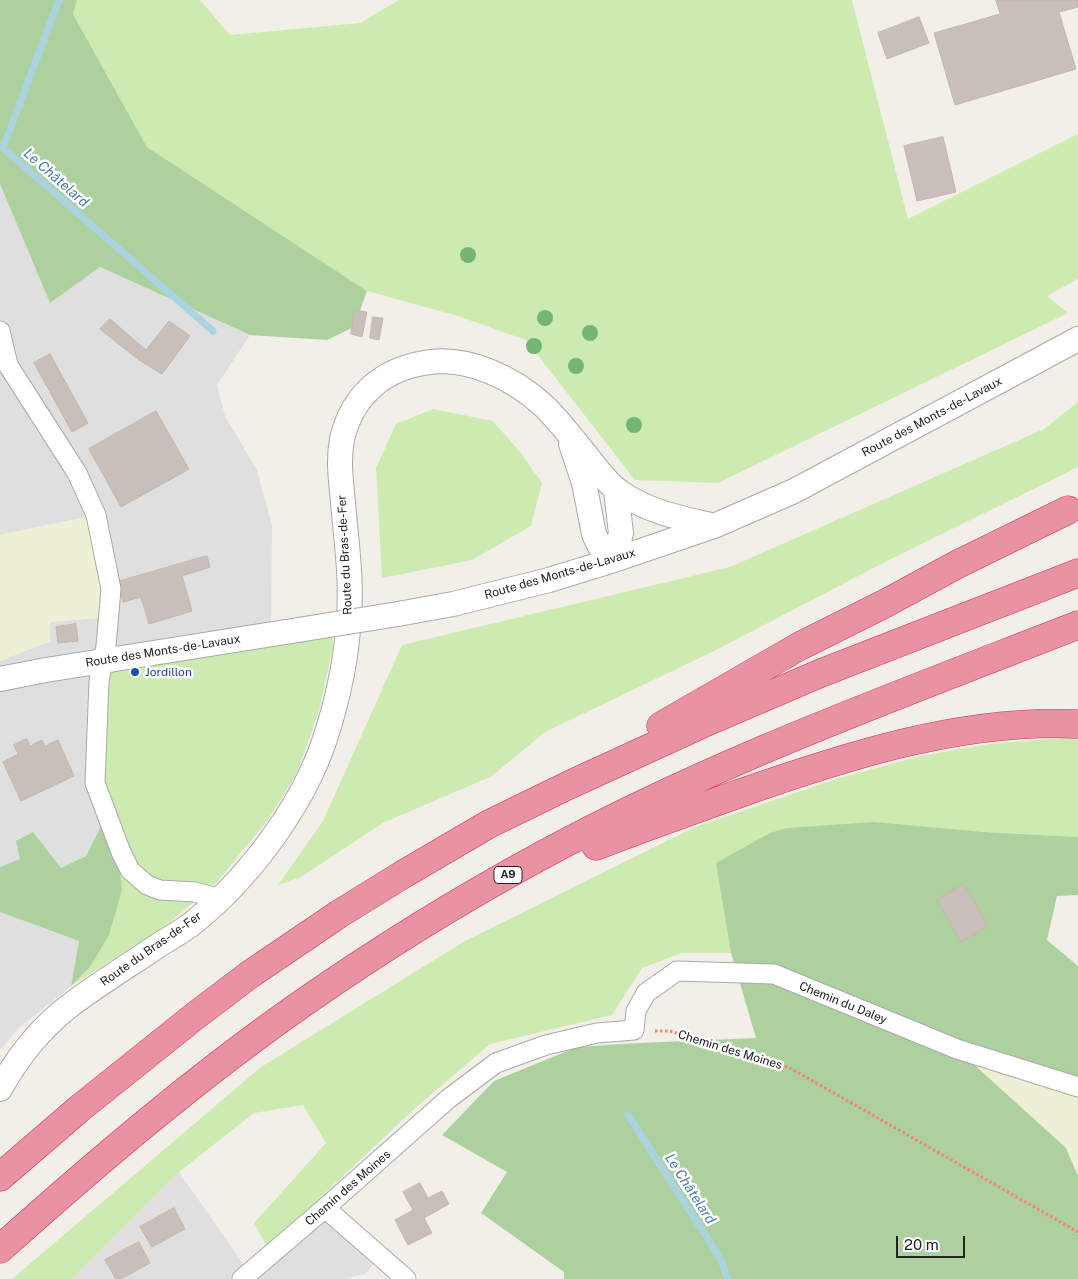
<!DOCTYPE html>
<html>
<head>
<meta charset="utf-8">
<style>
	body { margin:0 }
	#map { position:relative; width:1078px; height:1279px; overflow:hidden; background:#f2efe9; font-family:"Public Sans",sans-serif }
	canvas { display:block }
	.scale { position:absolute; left:896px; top:1236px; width:69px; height:22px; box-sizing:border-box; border:2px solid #222; border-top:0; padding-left:6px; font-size:15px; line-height:18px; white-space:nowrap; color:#222; -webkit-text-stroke:4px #fff; paint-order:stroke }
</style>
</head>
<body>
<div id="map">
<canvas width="1078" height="1279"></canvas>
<div class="scale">20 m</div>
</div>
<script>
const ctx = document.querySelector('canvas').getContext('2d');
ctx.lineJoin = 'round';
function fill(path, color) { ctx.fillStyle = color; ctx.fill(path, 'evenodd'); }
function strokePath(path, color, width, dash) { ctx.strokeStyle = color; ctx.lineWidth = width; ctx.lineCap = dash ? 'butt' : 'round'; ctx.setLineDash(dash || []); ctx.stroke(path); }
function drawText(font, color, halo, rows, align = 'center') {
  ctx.font = font + ' "Public Sans",sans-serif'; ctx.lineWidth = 5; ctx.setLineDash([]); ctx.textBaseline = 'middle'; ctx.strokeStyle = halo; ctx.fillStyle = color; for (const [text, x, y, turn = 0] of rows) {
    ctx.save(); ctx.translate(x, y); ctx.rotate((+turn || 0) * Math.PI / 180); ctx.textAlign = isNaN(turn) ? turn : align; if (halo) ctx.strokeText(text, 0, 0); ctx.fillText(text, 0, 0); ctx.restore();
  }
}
fill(new Path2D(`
	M0,184L50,303L100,267L250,335L217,385L225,416L257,470L272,526L271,635L107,814L86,856L61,868L20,859L0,867V661L50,641V622L108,617L96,515L0,535Z
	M0,912L79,941L71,986L18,1029L0,1050Z
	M179,1172L244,1265L311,1206L373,1265L365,1274L344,1279H72Z`), '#e0dfdf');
fill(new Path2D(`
	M96,515L108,617L50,622V641L0,661V535Z
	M957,1049L1078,1087V1176L1066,1148Z`), '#eef0d5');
fill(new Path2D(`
	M77,0H200L230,35L360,23L399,0H852L908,219L1078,134V279L1047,296L1068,313L718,483L635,480L526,340L458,316L367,291L147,147L73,14Z
	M1078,402V467L887,561L714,651L545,732L492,776L383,823L301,877L278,885L323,821L402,645L730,567L1044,429Z
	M433,409L493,421L521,453L542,483L531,526L472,560L382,578L376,468L396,424Z
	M332,625L333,647L319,711L296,775L268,820L216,883L168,924L71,986L90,967L122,890L95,783L102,661Z
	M1073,737L1078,738V837L951,830L802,827L787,828L717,863L731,953H682L642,968L612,1015L490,1044L412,1111L311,1206L266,1245L254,1223L326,1143L303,1105L254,1113L179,1172L72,1279H12L261,1067L465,941L695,827L836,779L920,756L989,744Z`), '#cdebb0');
fill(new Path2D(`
	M0,0H77L73,14L147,147L367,291L354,327L327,340L250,335L100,267L50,303L0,184Z
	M107,814L118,857L122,890L109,935L90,967L71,986L79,941L0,912V867L20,859L16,841L33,832L61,868L86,856Z
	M874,822L984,832L1078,837V895L1057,896L1047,940L1078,966V1087L958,1050L1066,1148L1078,1176V1279H564V1272L481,1213L507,1172L442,1135L494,1081L577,1047L639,1043L756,1038L731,953L716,863L770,833L787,828Z`), '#add19e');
strokePath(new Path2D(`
	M59,0L3,148L213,331
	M628,1115L720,1258L728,1279`), '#aad3df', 7);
const building = new Path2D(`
	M996,0H1078V7L1059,12L1076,69L955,105L934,33L1000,14Z
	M919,17L929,43L887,59L878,33Z
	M943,137L956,192L917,201L904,146Z
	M355,310L367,312L362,337L351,334Z
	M373,317L383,318L379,340L370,338Z
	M110,319L146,350L169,321L190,336L162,374L139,360L100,329Z
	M50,354L88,423L72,432L34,363Z
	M156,411L189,469L121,507L89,449Z
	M207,556L210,567L182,576L192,611L149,624L141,597L123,602L117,582Z
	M76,624L78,641L58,643L56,627Z
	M27,739L30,746L42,740L45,746L58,740L74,776L21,801L3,762L18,754L14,745Z
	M964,884L988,926L961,942L937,900Z
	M420,1183L428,1198L442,1191L449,1204L424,1218L432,1233L408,1245L395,1220L413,1210L403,1192Z
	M174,1208L185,1229L152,1247L140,1227Z
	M139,1242L150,1263L121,1279H116L105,1260Z`);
fill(building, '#c7bfb8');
strokePath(building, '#c4b6ab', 1);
const minor = new Path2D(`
	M0,331L8,365L77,473L96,515L111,589L106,646L99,681L95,783L121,852L130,870L147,885L160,890L195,892L220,899
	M325,1208L406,1279
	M242,1279L325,1208L448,1099L496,1063L546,1045L597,1033L634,1030L636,1011L646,993L677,971L774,974L957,1049L1078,1087`);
const tertiary = new Path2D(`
	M571,444L584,483L594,534L599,545L614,560
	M614,560L621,533L616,491
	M398,614L453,604L549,580L614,560L714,526L794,491L1078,339
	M0,679L46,670L298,630
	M0,1089C17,1058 40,1029 68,1007C98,984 131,964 162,943C171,938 180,932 189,926C246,882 302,808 325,739C338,699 347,658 349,616C352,578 346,540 343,502C341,482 338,460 342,439C352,397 381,370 424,363C467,355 514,378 545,407C560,422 573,439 586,455C595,466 608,485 620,492C648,512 681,518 714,526`);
const motorway = new Path2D(`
	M661,726L800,646L884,604L958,564L1068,510
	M596,846C642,828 688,812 735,795C843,757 962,718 1078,724
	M0,1177L80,1108L195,1016L249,975L339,914L402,875L489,824L569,785L702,724L821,673L1078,573
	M0,1249C96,1163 197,1077 303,1003C379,950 458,901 539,857C711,763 896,696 1078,625`);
strokePath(minor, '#a9a9a9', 21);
strokePath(tertiary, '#a9a9a9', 26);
strokePath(motorway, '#dc2a67', 29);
strokePath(new Path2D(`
	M655,1031H670L790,1068L1078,1232`), '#fa8072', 3, [2.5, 2.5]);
strokePath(minor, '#fff', 19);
strokePath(tertiary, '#fff', 24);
strokePath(motorway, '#e892a2', 28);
const tertiaryBridge = new Path2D(`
	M298,630L398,614`);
strokePath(tertiaryBridge, '#a9a9a9', 26, []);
strokePath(tertiaryBridge, '#fff', 24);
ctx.fillStyle = '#74b475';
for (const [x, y] of [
	[468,255],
	[545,318],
	[590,333],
	[534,346],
	[576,366],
	[634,425]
]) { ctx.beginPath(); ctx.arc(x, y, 8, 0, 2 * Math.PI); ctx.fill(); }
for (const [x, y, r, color] of [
	[135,672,5,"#1a4fb4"]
]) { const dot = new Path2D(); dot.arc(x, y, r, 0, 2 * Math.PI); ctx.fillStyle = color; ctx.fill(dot); strokePath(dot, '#fff', 2); }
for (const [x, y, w] of [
	[508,875,28]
]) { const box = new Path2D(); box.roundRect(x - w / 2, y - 8.5, w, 17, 4); ctx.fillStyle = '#fff'; ctx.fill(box); strokePath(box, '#222', 1); }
drawText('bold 11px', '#222', null, [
	["A9",508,875]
]);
drawText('12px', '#222', '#fff', [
	["Route des Monts-de-Lavaux",932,417,-28],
	["Route du Bras-de-Fer",345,555,-93],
	["Route des Monts-de-Lavaux",560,574,-16],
	["Route des Monts-de-Lavaux",163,651,-9],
	["Route du Bras-de-Fer",151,949,-35],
	["Chemin du Daley",843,1003,22],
	["Chemin des Moines",730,1050,17],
	["Chemin des Moines",348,1188,-41]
]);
drawText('12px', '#164399', '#fff', [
	["Jordillon",145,672]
], 'left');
drawText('italic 14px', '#4a7aab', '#fff', [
	["Le Châtelard",56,178,41],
	["Le Châtelard",690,1189,57]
]);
</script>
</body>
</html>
